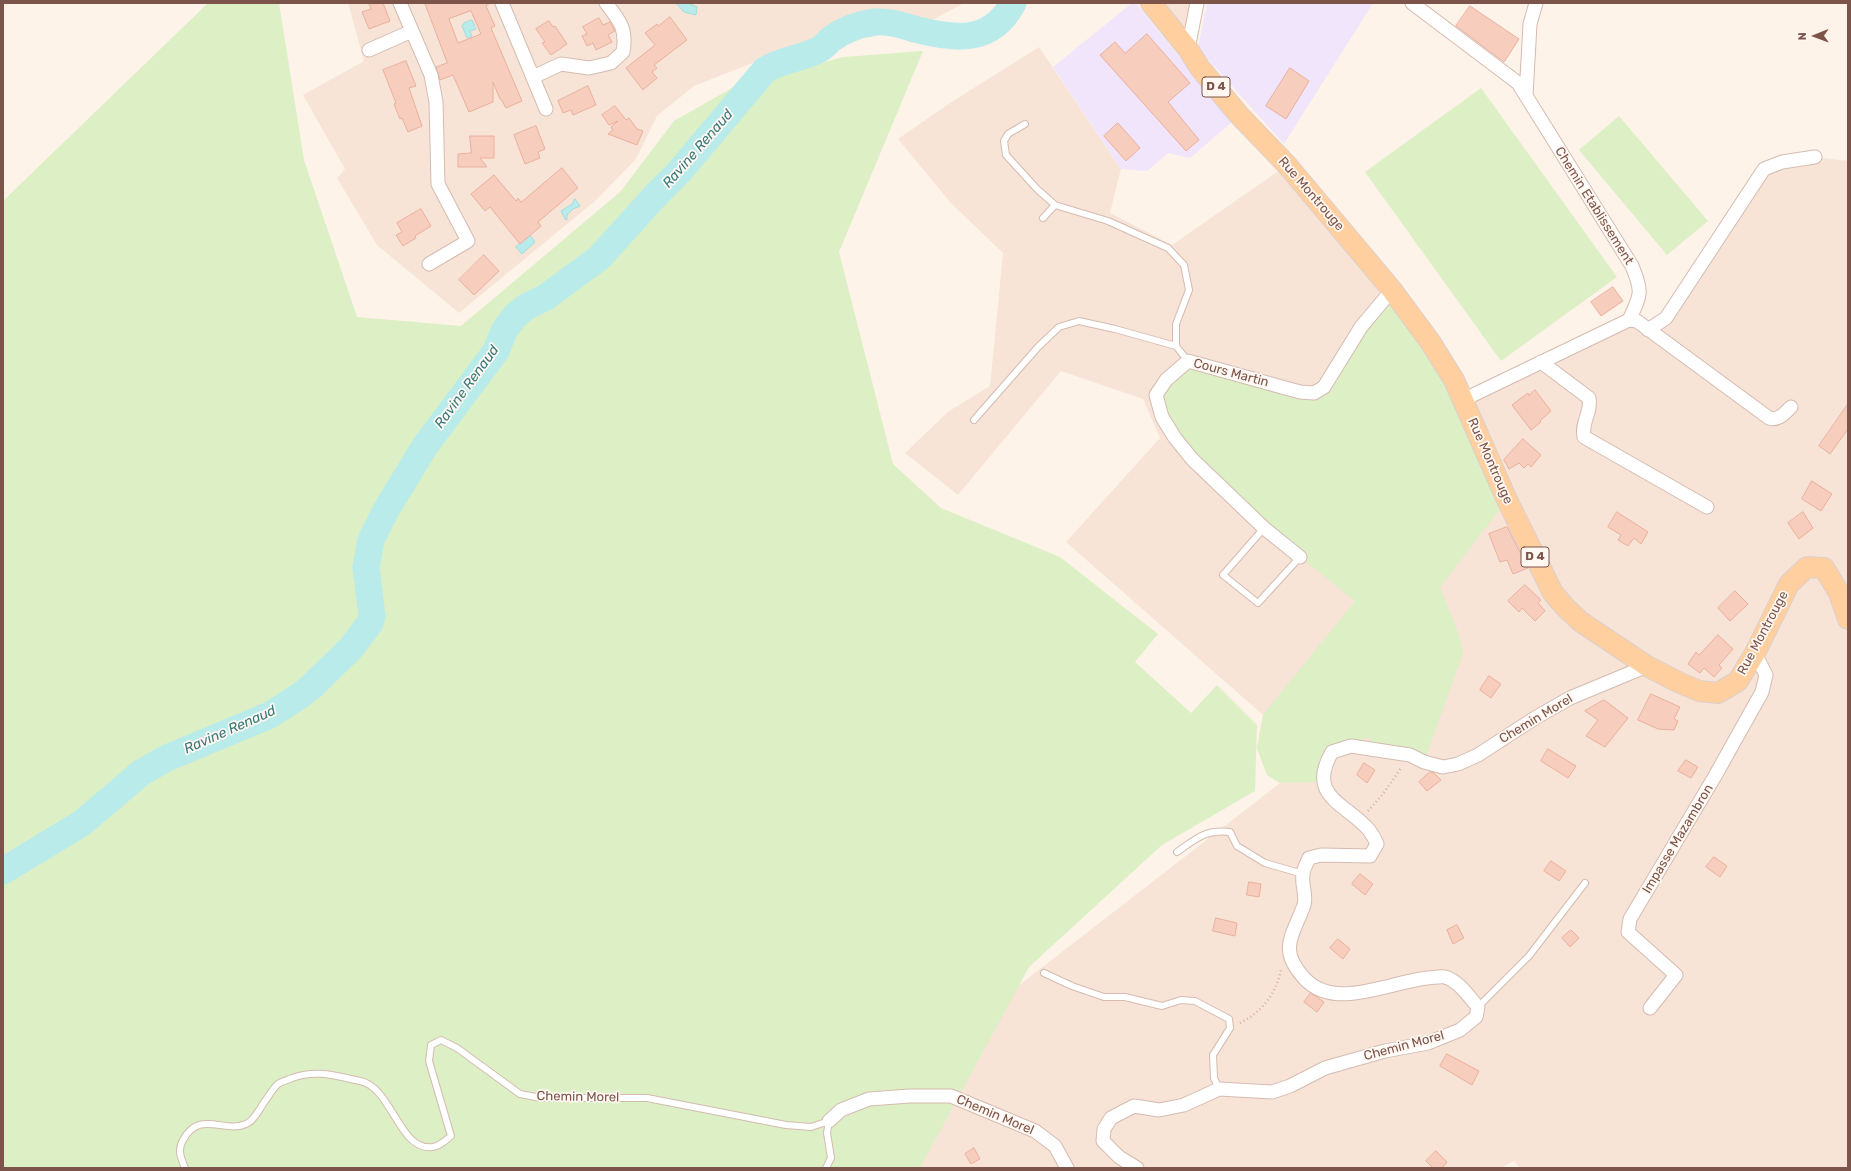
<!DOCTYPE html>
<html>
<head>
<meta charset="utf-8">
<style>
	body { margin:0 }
	#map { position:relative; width:1851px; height:1171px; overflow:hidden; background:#fef3e9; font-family:Rubik,sans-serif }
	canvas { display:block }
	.frame { position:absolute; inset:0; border:4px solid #7d5449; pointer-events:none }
	.north { position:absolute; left:1795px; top:16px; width:40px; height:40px; -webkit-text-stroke:3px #fff8f2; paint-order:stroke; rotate:269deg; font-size:11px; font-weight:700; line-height:16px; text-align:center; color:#7d5449 }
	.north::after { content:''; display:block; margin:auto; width:14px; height:18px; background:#7d5449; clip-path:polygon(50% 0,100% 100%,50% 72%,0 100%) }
</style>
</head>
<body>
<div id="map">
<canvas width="1851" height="1171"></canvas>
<div class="frame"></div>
<div class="north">N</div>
</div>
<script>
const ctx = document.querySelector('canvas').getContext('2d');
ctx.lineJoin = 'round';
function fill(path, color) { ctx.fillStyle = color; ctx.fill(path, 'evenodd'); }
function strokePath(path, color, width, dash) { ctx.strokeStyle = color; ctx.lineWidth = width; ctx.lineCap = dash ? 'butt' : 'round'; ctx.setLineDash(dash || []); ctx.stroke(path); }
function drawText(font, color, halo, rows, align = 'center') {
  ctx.font = font + ' Rubik,sans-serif'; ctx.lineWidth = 3.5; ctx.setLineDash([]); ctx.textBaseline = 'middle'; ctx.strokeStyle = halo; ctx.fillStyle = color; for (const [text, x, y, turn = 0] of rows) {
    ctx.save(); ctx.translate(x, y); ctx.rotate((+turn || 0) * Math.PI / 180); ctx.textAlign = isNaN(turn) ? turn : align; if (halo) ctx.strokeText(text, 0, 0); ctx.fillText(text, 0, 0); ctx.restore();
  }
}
fill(new Path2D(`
	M348,3H964L927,23L884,27L783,51L694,86L657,116L636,159L595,201L459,313L377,245L337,178L345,169L303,95L364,61Z
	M1162,3H1195L1188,38Z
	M1039,47L1121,169L1110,213L1172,245L1287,165L1464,404L1629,320L1648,330L1666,318L1764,169L1815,157L1848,161V1168H1520L1514,1161L1501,1168H914L960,1031L1280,783L1267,775L1257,748L1263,715L1066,542L1160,438L1143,399L1061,371L958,495L905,453L949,411L990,386L1003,253L950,202L898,139L947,105Z`), '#f7e4d7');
fill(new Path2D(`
	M1132,3H1136L1232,122L1190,158L1168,153L1147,171L1121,169L1053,67Z
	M1207,3H1373L1284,144L1198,48Z`), '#f0e5fb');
fill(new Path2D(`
	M208,3H279L304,160L357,317L461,326L620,192L674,121L739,84L844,57L923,51L839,252L893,464L941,508L1060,557L1158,634L1135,662L1191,713L1217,685L1257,725L1255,791L1162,845L1029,967L920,1168H3V201Z
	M1481,88L1617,277L1501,361L1365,172Z
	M1619,116L1708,221L1667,255L1579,150Z
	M1392,290L1431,343L1507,500L1440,587L1459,635L1463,653L1424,762L1376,749L1368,737L1351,746L1332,752L1324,782L1280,783L1267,775L1257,748L1263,715L1355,601L1264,528L1192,459L1156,395L1188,361L1314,393Z`), '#dcefc5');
const water = new Path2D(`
	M679,3H688L697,7L696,15L684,12L677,4Z
	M472,20L476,29L470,31L472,36L467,38L462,26L464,23Z
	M575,199L580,206L573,209L567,215V220L565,219L561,211L572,204Z
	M530,235L535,242L522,254L516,247Z`);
fill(water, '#baebeb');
strokePath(water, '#a0ddde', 1);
strokePath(new Path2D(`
	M3,871L82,823L142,772L167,758L270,715L301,695L311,687L351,648L370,623L372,616L366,567L371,540L386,510L425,446L496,351L504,331L515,316L526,307L546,297L599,258L656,195L679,172L765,70C781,60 799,59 816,51C822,49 826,44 830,40C843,30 860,24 876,22C889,21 902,25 914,29C953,39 991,45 1013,3`), '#baebeb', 27);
const building = new Path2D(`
	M369,3H383L390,21L369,29L362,12L371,9Z
	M425,3H490L486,6L495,26L491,28L522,101L506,108L501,99H500L493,82V102L469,112L453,75L440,80L436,67L447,63ZM471,11L481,34L458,43L449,19Z
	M1470,6L1519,39L1504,62L1456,26Z
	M670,17L687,40L654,65L657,68L652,72L657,78L643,90L626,68L655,45L645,33L657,24L658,26Z
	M599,18L603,25L610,22L615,31L608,35L612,42L596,50L593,43L587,46L582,36L587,34L583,27Z
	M549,21L553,27L555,26L567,44L551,55L542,43L545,42L536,29Z
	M1147,34L1190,83L1168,102L1199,140L1186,151L1100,55L1115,42L1125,53Z
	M406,61L416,86L409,88L422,126L408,132L402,118L400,119L394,104L396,103L383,70Z
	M1290,68L1309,81L1286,119L1266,106Z
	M588,86L596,105L573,115L571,110L563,113L558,101Z
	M615,106L626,120L629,118L637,129L643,131L637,145L608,134L613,130L611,127L618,121L609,125L602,115Z
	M1118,123L1140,148L1126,161L1104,136Z
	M536,126L545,149L538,152L540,158L525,164L514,135Z
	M470,136H494V158H480L487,167H458V154L471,153Z
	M562,168L578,188L538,222L541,226L520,244L490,207L485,211L471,194L494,175L516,201L518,198L521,202Z
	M421,209L431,226L415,236L416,238L403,246L396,235L402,232L397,223Z
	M484,255L499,271L474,295L459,280Z
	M1613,287L1623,301L1601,316L1591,302Z
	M1535,390L1551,411L1540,421L1541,422L1531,430L1512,405L1528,393L1529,395Z
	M1848,404V429L1830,454L1819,446Z
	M1523,439L1541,455L1531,467L1528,464L1524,468L1519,463L1509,469L1504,460Z
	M1812,481L1832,494L1821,511L1802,499Z
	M1617,512L1648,532L1641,544L1634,538L1628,546L1618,540L1621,535L1608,527Z
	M1803,512L1813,528L1799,539L1788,523Z
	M1507,527L1528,568L1513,574L1507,560L1500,562L1489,534Z
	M1525,585L1541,600L1538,603L1545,611L1535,621L1522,608L1519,612L1508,601Z
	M1735,591L1748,604L1730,621L1718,608Z
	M1718,635L1733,649L1719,665L1722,668L1714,677L1704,668L1700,673L1688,664L1696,652L1699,655Z
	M1489,676L1501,684L1491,698L1480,690Z
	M1651,694L1680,707L1674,719L1678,721L1674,730L1658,729L1638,720Z
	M1604,700L1628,718L1605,747L1586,736L1598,720L1585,711Z
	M1548,749L1576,766L1568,778L1541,761Z
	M1686,760L1698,767L1691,778L1678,771Z
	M1364,763L1375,770L1367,783L1357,775Z
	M1430,772L1434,773L1441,780L1427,791L1419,782Z
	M1714,857L1727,866L1720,877L1706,867Z
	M1551,861L1566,871L1559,881L1544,871Z
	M1360,874L1373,884L1365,895L1352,884Z
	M1249,882L1261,884L1259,897L1247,895Z
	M1216,918L1237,923L1235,936L1213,931Z
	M1457,925L1464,938L1453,944L1447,930Z
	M1571,930L1579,938L1570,947L1562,938Z
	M1338,939L1350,949L1343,959L1330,948Z
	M1311,993L1324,1002L1317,1012L1304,1002Z
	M1447,1054L1479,1071L1472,1085L1440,1066Z
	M974,1148L980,1159L971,1164L965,1154Z
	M1436,1151L1447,1162L1442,1168H1433L1426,1161Z`);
fill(building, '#f7cdbe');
strokePath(building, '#ebb09c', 1);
const lane = new Path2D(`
	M1025,124L1008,134L1004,141L1006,155L1037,189L1055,205L1108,221L1168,248L1184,265L1189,290L1176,324V346
	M1043,218L1055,205
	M974,420L1038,347L1059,327L1079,321L1115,329L1176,346L1188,361
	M1264,528L1223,575L1258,603L1300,557
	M1177,852C1196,839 1205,829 1230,832L1237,846L1265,863L1303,874
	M1044,973L1072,986L1104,997H1125L1162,1006L1181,1000L1195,1001L1229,1019L1230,1028L1213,1055L1214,1078L1219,1089
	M1478,1007L1529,956L1585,883
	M185,1168C181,1158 177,1150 183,1140C200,1109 224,1134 246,1124C254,1121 260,1108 265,1101C269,1096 273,1088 278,1084C282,1081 288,1080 292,1078C316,1069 336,1076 360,1081C392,1087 399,1152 433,1147C440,1146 446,1140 451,1136L429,1061L431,1045L441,1040L457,1048L520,1094L541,1098H647L786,1125L811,1127L829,1121L827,1133L831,1158L826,1168`);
const street = new Path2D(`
	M400,3L431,75L436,102L438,184L468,241L429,264
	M502,3L546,109
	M1412,3L1518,83L1632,266C1643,292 1641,295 1629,320
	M1188,49L1197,3
	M369,50L412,31
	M533,77L561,64L589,68L611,63L623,52C627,29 620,21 606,3
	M1526,96L1530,24L1536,3
	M1648,330L1666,318L1764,169L1782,162L1815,157
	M1541,362L1589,398C1592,414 1581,420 1584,437L1707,507
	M1464,404L1471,396L1629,320L1637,321L1769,418C1778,421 1784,414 1791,407
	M1300,557L1264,528L1192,459L1175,438L1162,417L1156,395L1166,380L1188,361L1300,392L1314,393L1324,387L1361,327L1392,290
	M1650,1008L1676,975L1628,932L1630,919L1715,776L1762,692L1766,675L1755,653
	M829,1121L841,1110L869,1099L910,1096H951L1035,1131L1055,1146L1067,1168
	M1137,1168L1119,1157L1103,1141L1104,1129L1111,1118L1134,1106L1159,1110L1184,1105L1219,1089L1272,1092L1290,1086L1325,1068L1385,1051L1428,1043L1460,1030L1476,1017L1478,1007C1469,997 1459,981 1445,977C1440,976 1432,978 1427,978C1390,982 1335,1011 1305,979C1277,949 1293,936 1304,905C1307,895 1301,884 1303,875C1303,869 1307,863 1309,858L1321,855L1370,856L1377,844C1375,839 1372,834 1369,830C1346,803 1306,797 1332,752L1351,746L1410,755L1424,762L1443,767L1458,764L1478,755L1535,718L1570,698L1647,666`);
const primary = new Path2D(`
	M1151,3L1188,49L1200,68L1239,115L1287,165L1392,290L1431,343L1454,380L1507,500L1553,593L1565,607L1581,622L1647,666L1678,682L1699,691L1718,693L1738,681L1755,653L1789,584L1807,567L1824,568L1839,593L1848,619`);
strokePath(lane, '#d5bbb0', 8);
strokePath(street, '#d5bbb0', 15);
strokePath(primary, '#dbcfcc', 22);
strokePath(new Path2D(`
	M1368,811L1383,794L1401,768
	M1240,1023C1261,1013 1277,993 1281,969`), '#ddafa0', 2.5, [1, 3]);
strokePath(lane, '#fff', 6);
strokePath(street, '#fff', 13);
strokePath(primary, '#ffcfa0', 20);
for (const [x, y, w] of [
	[1216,87,28],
	[1535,557,28]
]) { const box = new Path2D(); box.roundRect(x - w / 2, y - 10, w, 20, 3); ctx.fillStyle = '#fff8f2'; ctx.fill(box); strokePath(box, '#7d5449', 1); }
drawText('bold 12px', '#7d5449', null, [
	["D 4",1216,87],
	["D 4",1535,557]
]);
drawText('13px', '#7d5449', '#fff8f2', [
	["Rue Montrouge",1311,194,49],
	["Chemin Etablissement",1594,206,58],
	["Cours Martin",1231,373,15],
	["Rue Montrouge",1490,461,66],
	["Rue Montrouge",1763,633,-62],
	["Chemin Morel",1536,719,-31],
	["Impasse Mazambron",1678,839,-59],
	["Chemin Morel",1404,1046,-15],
	["Chemin Morel",578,1097,1],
	["Chemin Morel",995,1115,23]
]);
drawText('italic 14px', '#38797b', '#fff8f2', [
	["Ravine Renaud",698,149,-49],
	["Ravine Renaud",467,387,-54],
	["Ravine Renaud",230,730,-24]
]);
</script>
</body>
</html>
